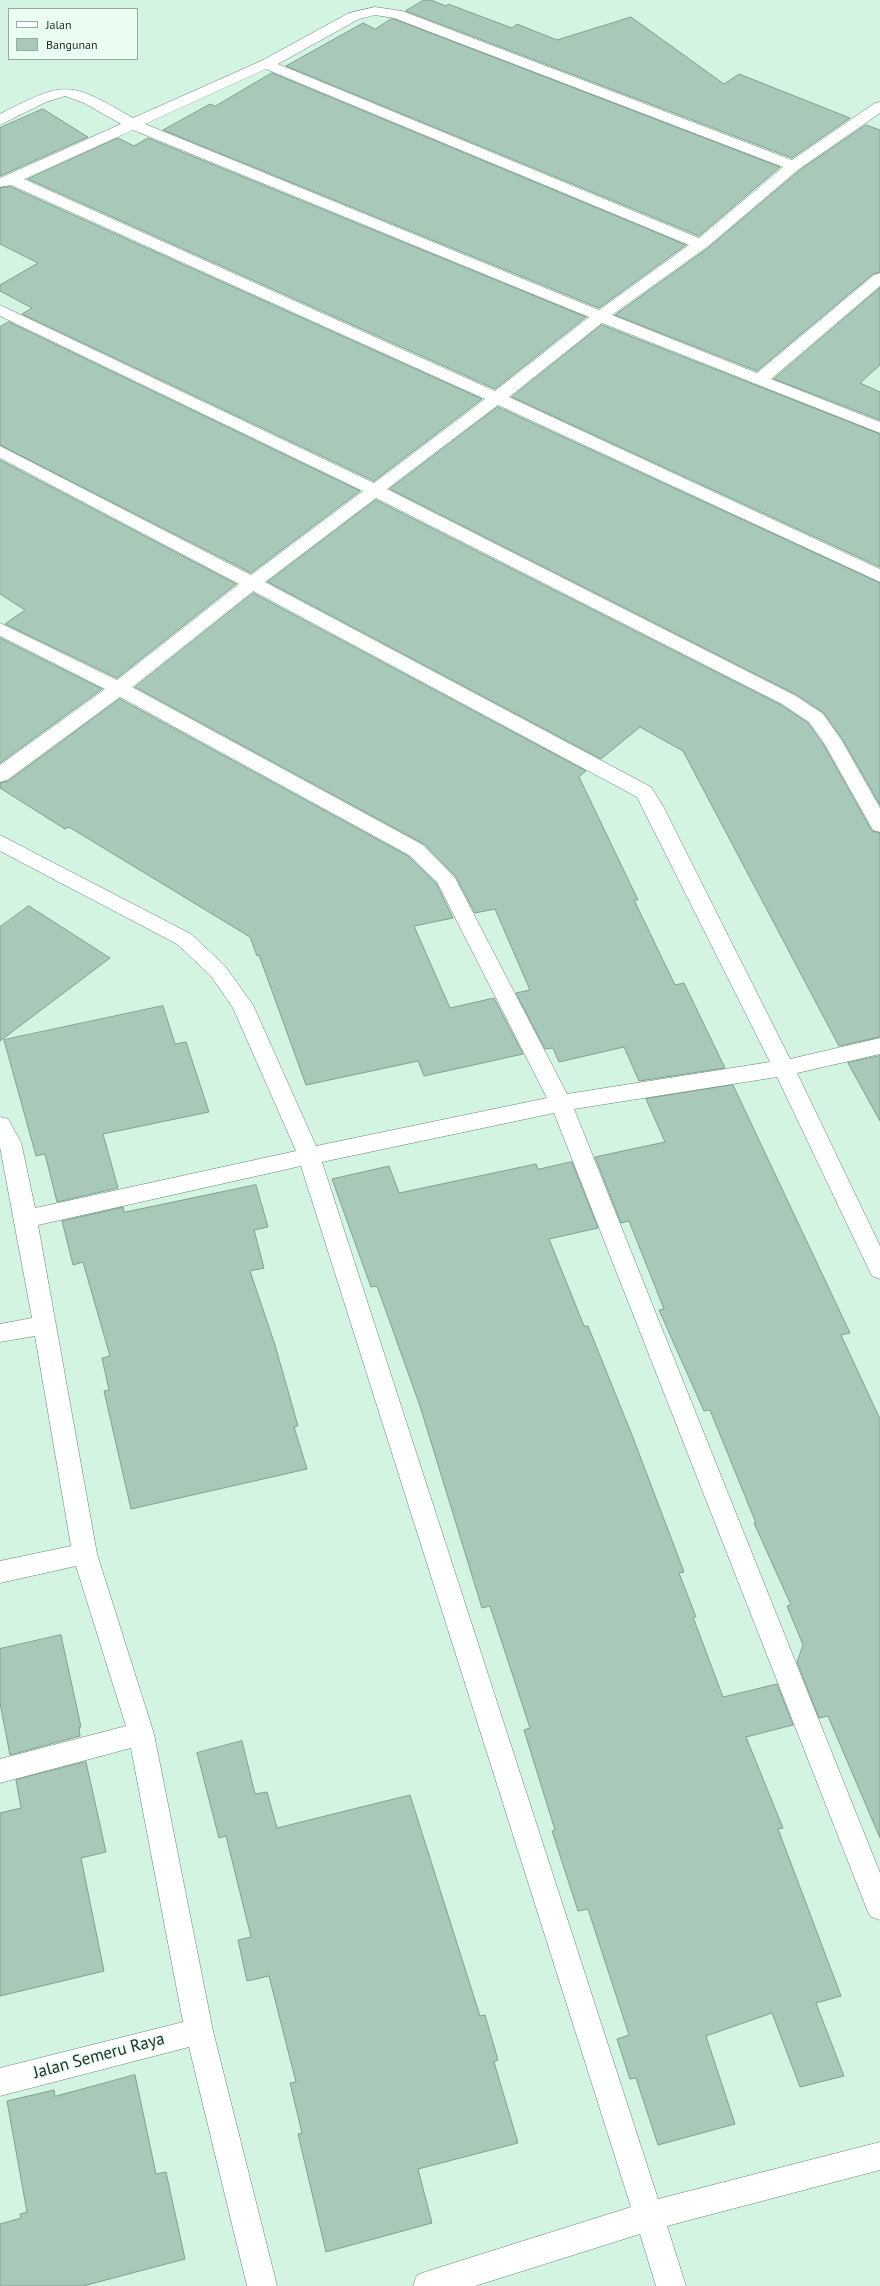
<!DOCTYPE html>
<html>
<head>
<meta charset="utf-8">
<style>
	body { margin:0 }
	#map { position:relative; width:880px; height:2286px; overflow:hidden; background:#d2f4e1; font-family:"PT Sans",sans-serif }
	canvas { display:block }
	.legend { position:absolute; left:8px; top:8px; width:130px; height:52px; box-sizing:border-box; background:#e9fdf2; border:1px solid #98a9a0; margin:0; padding:5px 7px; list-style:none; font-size:12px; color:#1f2c25 }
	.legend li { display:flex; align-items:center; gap:8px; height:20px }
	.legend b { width:20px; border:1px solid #98a9a0 }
</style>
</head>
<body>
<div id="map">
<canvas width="880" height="2286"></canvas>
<ul class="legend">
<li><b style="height:5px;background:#fff"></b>Jalan</li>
<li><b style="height:11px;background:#a8c9b7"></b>Bangunan</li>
</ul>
</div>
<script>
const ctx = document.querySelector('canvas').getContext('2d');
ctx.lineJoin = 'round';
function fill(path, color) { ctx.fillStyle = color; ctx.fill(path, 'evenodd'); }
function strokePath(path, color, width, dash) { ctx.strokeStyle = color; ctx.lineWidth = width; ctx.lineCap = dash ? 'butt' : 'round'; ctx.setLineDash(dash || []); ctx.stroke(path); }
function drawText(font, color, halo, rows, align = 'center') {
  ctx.font = font + ' "PT Sans",sans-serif'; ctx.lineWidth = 3.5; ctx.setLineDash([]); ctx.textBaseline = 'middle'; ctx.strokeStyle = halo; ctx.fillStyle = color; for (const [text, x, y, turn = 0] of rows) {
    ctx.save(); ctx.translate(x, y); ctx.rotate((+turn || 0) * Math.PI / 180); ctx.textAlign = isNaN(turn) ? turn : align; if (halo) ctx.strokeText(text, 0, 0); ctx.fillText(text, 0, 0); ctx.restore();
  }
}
const building = new Path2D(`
	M424,0H431L446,6L448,4L512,28L517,24L557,40L631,17L724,84L739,74L850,118L792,158L406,11Z
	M391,19H394L780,167L699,236L286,66L363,23L375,29Z
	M272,73L686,245L599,308L163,130L210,104L215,106Z
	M43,109L88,137L0,176V128Z
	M866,125L880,130V272L873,274L757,371L615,315L708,248L800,170Z
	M118,138L134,146L148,138L586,317L495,389L28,179Z
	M11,187L482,399L374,481L22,314L32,308L0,291V285L38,263L0,244V188Z
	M880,288V365L860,383L880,392V420L774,379Z
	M9,322L360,491L251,573L0,445V327Z
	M602,325L880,434V567L512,397Z
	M498,407L880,583V805L843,740L824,713L797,695L390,489Z
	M0,460L236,584L117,678L5,624L25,610L0,594Z
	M376,500L781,705L808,723L823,744L872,831L880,833V1037L839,1046L683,751L640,727L601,759L268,582Z
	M253,593L586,771L579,777L638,900H634L675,985L684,983L725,1068L639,1081L624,1047L559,1062L553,1048L545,1049L516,993L530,990L495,909L475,913L456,877L424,844L135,687Z
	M0,638L102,689L0,763Z
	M120,699L408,856L436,883L453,918L414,926L450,1008L494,998L523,1054L424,1076L418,1061L306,1085L259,955L257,956L250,937L69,827L65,829L0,788V783L8,781Z
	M29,906L110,958L0,1041V927Z
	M163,1006L175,1044L186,1042L209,1112L103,1134L118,1188L57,1202L45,1154L36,1156L4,1040Z
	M880,1056V1121L848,1063Z
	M733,1085L850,1333L841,1335L880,1419V1838L828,1716L819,1718L797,1662L803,1645L787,1606L791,1605L754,1523H756L710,1410L704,1411L659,1310L664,1309L629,1221L621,1223L595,1157L665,1142L646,1099Z
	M572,1162L598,1228L549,1239L584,1326H588L632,1435L684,1572L679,1573L696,1617H693L723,1697L777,1684L793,1725L746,1737L783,1828L778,1829L841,1996L816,2003L844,2076L800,2087L772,2013L706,2036L735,2124L658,2145L636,2078L630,2079L617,2039L629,2035L588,1909L578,1911L552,1831L555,1830L524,1730L530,1728L490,1606L482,1608L420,1406L377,1286L371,1287L332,1179L389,1166L399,1193L536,1164L538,1169Z
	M256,1185L268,1227L254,1230L264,1268L250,1271L275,1345L298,1426L294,1427L307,1469L131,1509L104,1391L109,1390L102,1358L110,1356L83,1262L73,1265L62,1221L123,1207L124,1212Z
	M61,1635L81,1727H79L80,1736L10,1755L0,1703V1649Z
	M242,1741L255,1794L267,1792L277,1828L410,1795L480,2016L485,2015L498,2060L494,2062L518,2143L418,2169L432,2223L326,2252L298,2134L302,2133L290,2083L296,2082L269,1976L247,1981L238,1940L251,1937L226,1836L219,1838L197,1753Z
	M86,1762L106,1852L81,1858L104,1971L0,1996V1813L21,1808L16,1780Z
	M135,2075L156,2174L166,2172L185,2259L83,2286H0V2224L21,2218L20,2214L27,2212L7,2101L54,2090L55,2096Z`);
fill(building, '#a8c9b7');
strokePath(building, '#81a08f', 1);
const minor = new Path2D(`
	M375,7L402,11L792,160L875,103L880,102V113L799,169L707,247L612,315L757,373L874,275L880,273V286L771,379L880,422V433L602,323L509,397L880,569V582L498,405L387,489L796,696L823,714L842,741L880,808V832L873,830L824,743L809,722L782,704L376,498L265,582L651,787L663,806L790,1059L880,1038V1054L797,1073L880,1246V1279L872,1276L869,1270L777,1077L574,1109L880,1873V1920L870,1916L866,1907L554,1113L322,1162L658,2199L880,2142V2170L667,2226L686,2286H656L640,2234L475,2286H413L417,2275L428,2271L631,2207L301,1166L38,1225L97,1554L154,1734L213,2031L277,2286H247L189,2047L0,2096V2068L183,2022L131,1748L0,1783V1759L126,1726L76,1566L0,1583V1561L71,1546L35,1336L0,1342V1324L32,1318L0,1147V1117L8,1119L21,1142L35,1208L296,1151L233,1008L211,976L177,944L0,851V835L191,934L225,966L253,1005L316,1146L547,1098L437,882L409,855L120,697L7,780L0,782V765L105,689L0,636V623L117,680L239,584L0,458V446L251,575L363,491L0,316V305L374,483L485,399L11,185L0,187V178L121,124L84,103L65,96L46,102L0,125V114C66,80 69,81 133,118L261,61L349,13ZM375,15L394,18L783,167L699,238L278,64L359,19ZM266,69L689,245L599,310L145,124ZM133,130L589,317L495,391L24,179ZM253,591L637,797L770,1062L567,1094L455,878L423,845L132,687Z`);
strokePath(minor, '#668574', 1);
fill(minor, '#fff');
drawText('17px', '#1f2c25', '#e9fdf2', [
	["Jalan Semeru Raya",99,2056,-15]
]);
</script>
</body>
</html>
